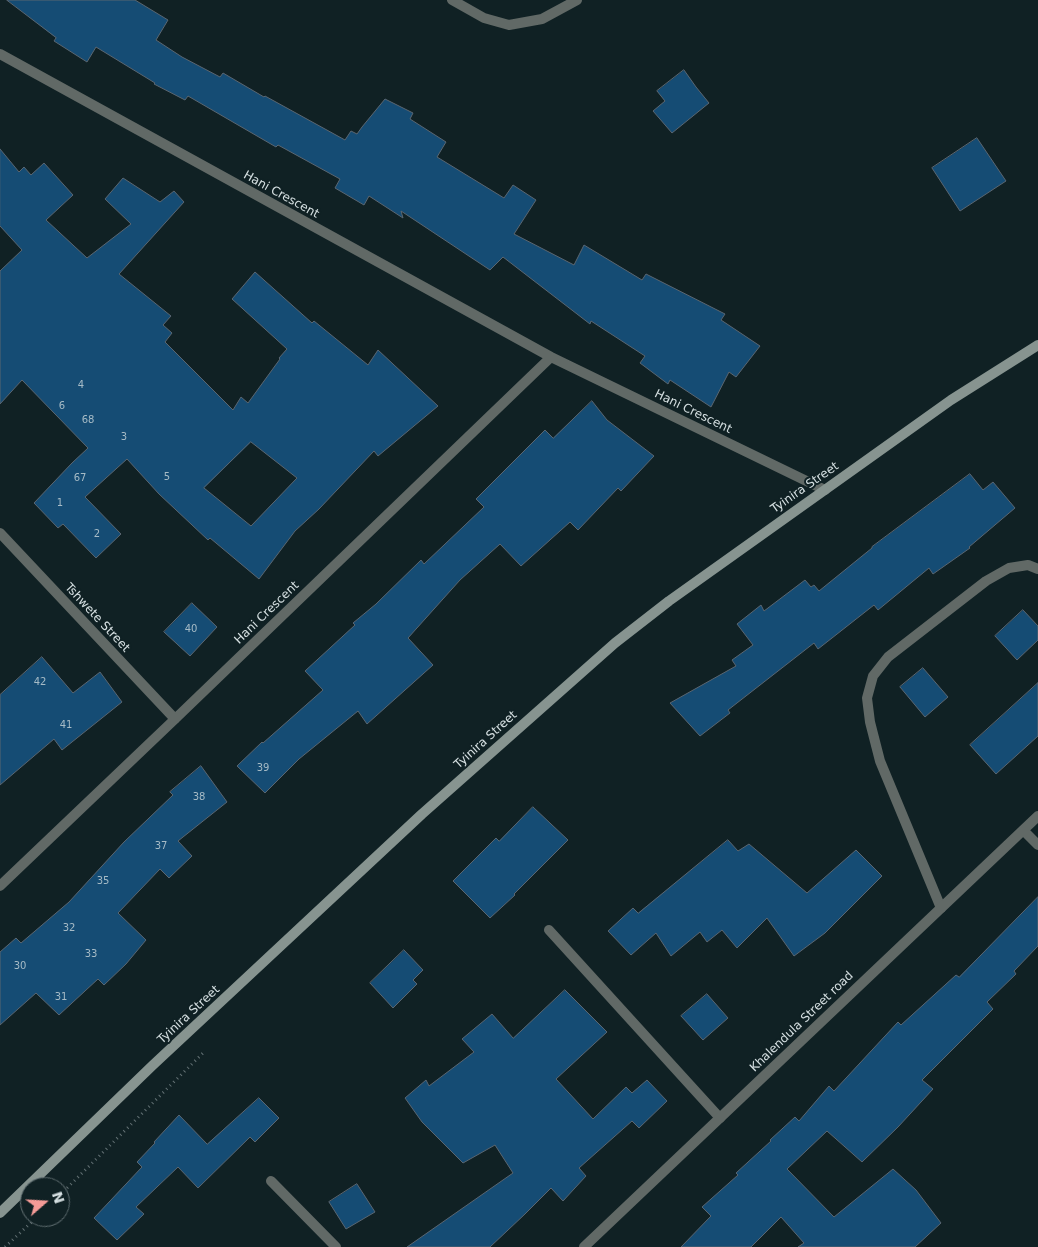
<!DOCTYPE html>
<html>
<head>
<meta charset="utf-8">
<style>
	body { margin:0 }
	#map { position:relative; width:1038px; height:1247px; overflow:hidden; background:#102124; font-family:"DejaVu Sans",sans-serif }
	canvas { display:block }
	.north { position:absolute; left:20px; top:1177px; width:50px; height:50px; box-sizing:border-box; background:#102124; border:1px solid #5f6d70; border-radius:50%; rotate:71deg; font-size:14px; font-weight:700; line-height:20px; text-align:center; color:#d6e0e2 }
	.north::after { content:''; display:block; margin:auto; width:18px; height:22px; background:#f59b97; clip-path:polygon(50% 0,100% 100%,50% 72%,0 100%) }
</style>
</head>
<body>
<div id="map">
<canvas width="1038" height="1247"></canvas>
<div class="north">N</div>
</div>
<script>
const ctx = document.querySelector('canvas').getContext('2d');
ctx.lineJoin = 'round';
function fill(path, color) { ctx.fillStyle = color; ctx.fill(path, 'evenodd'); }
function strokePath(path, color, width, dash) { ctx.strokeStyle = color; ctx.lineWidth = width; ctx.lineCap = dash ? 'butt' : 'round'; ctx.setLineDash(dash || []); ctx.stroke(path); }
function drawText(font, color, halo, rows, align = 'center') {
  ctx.font = font + ' "DejaVu Sans",sans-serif'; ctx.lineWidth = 4; ctx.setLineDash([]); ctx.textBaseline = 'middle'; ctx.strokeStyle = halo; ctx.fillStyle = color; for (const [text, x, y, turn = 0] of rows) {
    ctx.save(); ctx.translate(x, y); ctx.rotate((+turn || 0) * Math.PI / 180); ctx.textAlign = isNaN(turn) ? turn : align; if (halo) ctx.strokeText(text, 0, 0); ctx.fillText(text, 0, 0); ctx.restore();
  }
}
const building = new Path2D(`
	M7,0H135L168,20L156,40L182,57L220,77L223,73L264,97L265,96L345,140L351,131L357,134L362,127L385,99L413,113L410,119L446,142L437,157L504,198L513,185L536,200L514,234L574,265L584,245L642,280L646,274L725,314L721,320L760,346L736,377L729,372L711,407L670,380L668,384L640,363L645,356L591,321L590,324L503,257L490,270L401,211L403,218L369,196L364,205L335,188L340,179L278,145L276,147L188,96L185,100L154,84L155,83L96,47L87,62L54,41L56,38Z
	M684,70L696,87L709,103L672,133L653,111L665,101L657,91Z
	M977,138L1006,181L960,211L932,168Z
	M0,149L19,172L24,167L31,175L44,163L73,195L46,220L87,258L131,224L105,199L123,178L160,202L174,191L184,202L119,274L171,316L163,325L172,333L165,342L233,410L241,397L248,403L280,359L279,358L287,349L232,299L255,272L312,323L314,321L368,365L378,350L438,406L378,456L374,451L319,509L295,531L259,579L210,538L208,540L159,494L127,459L85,497L121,534L96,558L63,524L58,528L34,503L72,463L88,448L22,380L0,404V271L22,250L0,226ZM251,442L297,478L251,526L204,488Z
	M592,401L607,420L654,456L621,491L618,488L578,530L570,522L521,566L500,544L460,580L408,638L433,665L367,724L358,711L299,759L265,793L237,766L262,742L263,743L323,690L305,671L355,625L353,623L376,604L421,560L424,564L484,507L476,499L545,430L553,438Z
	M970,474L983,490L993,482L1015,508L969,547L970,548L933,574L929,568L878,610L874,605L818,649L814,643L728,710L730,713L700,736L670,703L736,666L732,660L753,645L737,624L761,605L764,611L805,580L811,587L814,585L819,591L872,548V547Z
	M192,603L217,627L190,656L164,632Z
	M1023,610L1038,626V640L1017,660L995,636Z
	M42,657L73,693L100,672L122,702L62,750L54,739L0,785V695Z
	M923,668L948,697L925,717L900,687Z
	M1038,683V736L996,774L970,745Z
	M201,766L227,802L178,841L192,856L169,878L160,869L118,913L146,940L126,964L104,985L98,979L59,1015L36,993L0,1025V952L16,938L21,943L69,902L124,842L173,795L170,792Z
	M533,807L568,840L514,894L515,895L490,918L453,881L496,838L499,841Z
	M728,840L738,851L749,844L807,893L856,850L882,876L825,933L794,956L767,918L737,948L722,930L707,942L700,932L671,956L656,933L631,955L608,931L633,908L638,913Z
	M1038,897V946L1014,971L1016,974L987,1002L993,1009L922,1080L933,1089L898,1127L862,1162L827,1131L787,1169L834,1217L893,1169L916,1190L941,1223L915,1247H798L804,1243L781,1217L751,1247H681L711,1216L702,1207L738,1175L736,1173L771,1141L770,1140L795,1117L799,1121L829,1086L834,1091L898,1022L901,1025L956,975L959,977Z
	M404,950L423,970L413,980L417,984L393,1008L370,983Z
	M565,990L607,1032L556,1079L593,1119L626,1087L632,1093L647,1080L667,1101L639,1128L632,1121L579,1168L586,1176L563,1201L551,1188L525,1214L490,1247H407L513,1173L495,1145L463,1163L422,1122L405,1098L426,1080L429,1086L474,1052L462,1039L492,1014L513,1038Z
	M707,994L728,1018L703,1040L681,1016Z
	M259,1098L279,1118L255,1142L250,1137L198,1188L178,1167L136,1207L144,1214L117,1240L94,1218L142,1167L137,1162L155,1143L154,1142L179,1115L207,1144Z
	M357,1184L375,1212L346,1229L329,1202Z`);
fill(building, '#154c74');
strokePath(building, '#5a6671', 1);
strokePath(new Path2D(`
	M60,1195L203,1053
	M5,1247L37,1217`), '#647275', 3, [1, 4]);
strokePath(new Path2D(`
	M941,908L880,761L870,722L867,698L873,676L888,657L986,581L1009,568L1028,565L1038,569
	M549,930L720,1118
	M271,1181L336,1247`), '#616966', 10);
strokePath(new Path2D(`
	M452,0L484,18L509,25L542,19L577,0
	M0,54L551,357L825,490
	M0,533L175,719
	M1023,830L1038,845
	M0,886L175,719L551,357
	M584,1247L1038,816`), '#616966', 10);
strokePath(new Path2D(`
	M0,1213L153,1065L422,814L615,643L669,601L951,400L1038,345`), '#879490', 10);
drawText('10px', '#a6bbc6', null, [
	["4",81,385],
	["6",62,406],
	["68",88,420],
	["3",124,437],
	["5",167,477],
	["67",80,478],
	["1",60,503],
	["2",97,534],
	["40",191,629],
	["42",40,682],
	["41",66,725],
	["39",263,768],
	["38",199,797],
	["37",161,846],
	["35",103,881],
	["32",69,928],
	["33",91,954],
	["30",20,966],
	["31",61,997]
]);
drawText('12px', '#d6e0e2', '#102124', [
	["Hani Crescent",281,195,29],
	["Hani Crescent",693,412,26],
	["Tyinira Street",805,488,-35],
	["Hani Crescent",267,613,-44],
	["Tshwete Street",97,618,47],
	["Tyinira Street",486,740,-42],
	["Tyinira Street",189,1015,-43],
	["Khalendula Street road",802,1022,-44]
]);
</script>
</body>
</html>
